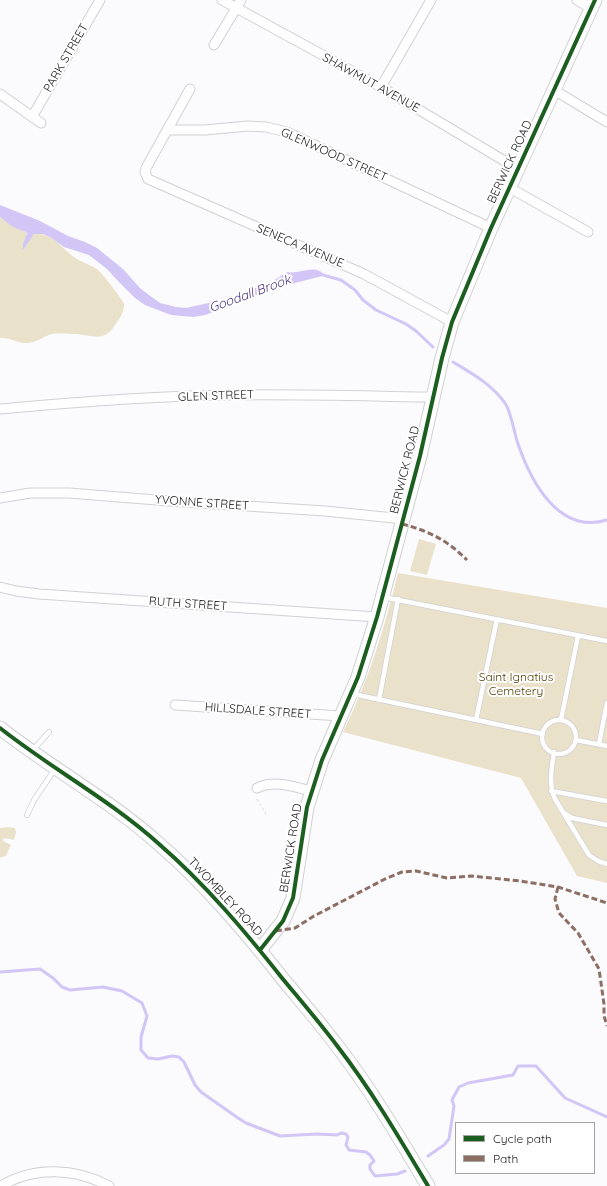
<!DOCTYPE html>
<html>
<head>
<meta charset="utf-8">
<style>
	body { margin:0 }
	#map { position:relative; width:607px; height:1186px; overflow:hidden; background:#fbfbfd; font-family:Quicksand,sans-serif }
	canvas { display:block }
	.legend { position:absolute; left:455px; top:1122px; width:140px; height:52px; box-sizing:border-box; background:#fff; border:1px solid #a4a4a4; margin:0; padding:5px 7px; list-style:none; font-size:12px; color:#1b1b1c }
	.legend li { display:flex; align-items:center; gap:8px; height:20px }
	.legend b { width:20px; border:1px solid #a4a4a4 }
</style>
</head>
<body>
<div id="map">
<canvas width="607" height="1186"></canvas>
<ul class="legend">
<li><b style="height:5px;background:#1b5e20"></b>Cycle path</li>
<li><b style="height:5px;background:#8d6e63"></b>Path</li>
</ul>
</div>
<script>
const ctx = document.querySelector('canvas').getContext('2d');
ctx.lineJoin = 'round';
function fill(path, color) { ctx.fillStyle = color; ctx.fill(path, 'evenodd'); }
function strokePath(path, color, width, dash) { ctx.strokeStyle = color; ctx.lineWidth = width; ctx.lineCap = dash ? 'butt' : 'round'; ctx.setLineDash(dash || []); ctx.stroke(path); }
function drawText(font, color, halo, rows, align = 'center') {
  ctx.font = font + ' Quicksand,sans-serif'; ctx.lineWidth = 4; ctx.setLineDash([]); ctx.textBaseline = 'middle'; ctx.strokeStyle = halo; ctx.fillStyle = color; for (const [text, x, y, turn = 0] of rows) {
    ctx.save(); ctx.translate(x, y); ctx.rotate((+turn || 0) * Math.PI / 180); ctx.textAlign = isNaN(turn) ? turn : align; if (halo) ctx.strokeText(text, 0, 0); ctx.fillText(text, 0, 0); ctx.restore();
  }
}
fill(new Path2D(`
	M0,217L13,226L26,232L27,236L23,244V250L29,240L34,234C53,231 63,251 77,259C82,262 95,267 98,270C102,273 123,300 124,304C125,312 117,322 113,328C103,342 90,335 77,334C69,334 59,333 52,334C44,336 36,343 27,343C17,343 9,337 0,338Z
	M419,539L436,544L427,575L410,571Z
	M398,573L607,608V883L577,876L521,778L343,732C368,682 385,627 398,573Z
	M8,827L15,828L16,832L14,840L4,838L3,841L11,845L6,856L0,858V828Z`), '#eae1cb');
fill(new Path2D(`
	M0,205L40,221L68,236L85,242L97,248L123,269L140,288L149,295L160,303L176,307L186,308L231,298L273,281L287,272C297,274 307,268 317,270C320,271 324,274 326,275L268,290L230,306L205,315L194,317L171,315L145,305L135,298L118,281L107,269L89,255L64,247L50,237L43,234H34L23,250V244L27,234L26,232L13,227L0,217Z`), '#d2c6f6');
strokePath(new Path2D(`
	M323,275L341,280L355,290L363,300L376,310L406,324L416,331L433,347
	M453,362C473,374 491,384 505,403C511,412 514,431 517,441C530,480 558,535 607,520
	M0,972L40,969L53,978L62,987L70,990L103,987L122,991L142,1003L147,1016L141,1037V1050L148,1058L158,1059L172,1056L179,1057L184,1062L195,1085L201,1092L238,1118L246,1123L280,1136L317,1134L337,1135L341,1133L346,1134L348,1137L346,1145L349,1150L366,1152L370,1155L374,1161L370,1165V1169L375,1176L397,1174L405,1171
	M428,1156L444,1145L449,1139L454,1106L452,1100L459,1087L468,1083L513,1075L518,1066H536L565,1098L607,1117`), '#d2c6f6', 3);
const lane = new Path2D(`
	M383,597L607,641
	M353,694L543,734
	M379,700L398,599
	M476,720L497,619
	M561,720L578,636
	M542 737a17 17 0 1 1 34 0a17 17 0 1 1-34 0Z
	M576,740L607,746
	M599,744L607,703
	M33,750L49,732
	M554,752C552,768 548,783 555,799L589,855L598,861L607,864
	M551,791L607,801
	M564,813L572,818L607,825
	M27,815L34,800L55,769`);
const street = new Path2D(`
	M222,0L381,87L518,169
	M577,0L591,8
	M214,45L241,0
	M381,87L431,0
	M190,89L146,168L145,172L148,179L364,274L452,322
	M554,90L607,122
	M0,94L41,123
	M32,117L100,0
	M167,130H205L248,126L266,127L287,132L491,228
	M510,188L588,232
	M0,409C76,402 154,396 230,395C297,394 365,396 432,397
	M0,498L30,493H69L169,501L325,511L404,519
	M0,587L16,591L39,594L377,617
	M175,705L340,716
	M257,788C274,780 293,786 311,791
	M1,1186C34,1166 75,1168 109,1186`);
const secondary = new Path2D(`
	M0,728C52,769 110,800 159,844C205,884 244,930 282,978C301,1001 320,1023 338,1047C372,1091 400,1139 428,1186
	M260,950L283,921L293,898L307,807L322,760L358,677L377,617L420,456L442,358L452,322L491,228L595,0`);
strokePath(lane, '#d1d0d2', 6);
strokePath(street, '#d1d0d2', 11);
strokePath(secondary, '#d1d0d2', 15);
strokePath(new Path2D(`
	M257,799L267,816`), '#e6e6e7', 1.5, [3, 2]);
strokePath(lane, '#fefeff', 4.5);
strokePath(street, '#fefeff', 9);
strokePath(secondary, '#fefeff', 13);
strokePath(new Path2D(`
	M402,524C429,531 447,540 467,560
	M558,887L555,899L559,913L578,933L599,969L604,1004V1016L607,1026
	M276,931L295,928L314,916L385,879L402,872L416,871L447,878L472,876L520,881L558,887L607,903`), '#8d6e63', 3, [6, 3]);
strokePath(new Path2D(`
	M0,728C52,769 110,800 159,844C205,884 244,930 282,978C301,1001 320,1023 338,1047C372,1091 400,1139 428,1186
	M260,950L283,921L293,898L307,807L322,760L358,677L377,617L420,456L442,358L452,322L491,228L595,0`), '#1b5e20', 4);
drawText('12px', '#1b1b1c', '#fff', [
	["PARK STREET",66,58,-60],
	["SHAWMUT AVENUE",371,83,29],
	["GLENWOOD STREET",334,155,24],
	["BERWICK ROAD",510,162,-65],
	["SENECA AVENUE",300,246,23],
	["GLEN STREET",216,396,-2],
	["BERWICK ROAD",405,470,-76],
	["YVONNE STREET",202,503,4],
	["RUTH STREET",188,604,4],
	["HILLSDALE STREET",258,711,4],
	["BERWICK ROAD",291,848,-81],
	["TWOMBLEY ROAD",225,897,47]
]);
drawText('12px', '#513e02', '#fff', [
	["Saint Ignatius",516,677],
	["Cemetery",516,691]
]);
drawText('italic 13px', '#4a317e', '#fff', [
	["Goodall Brook",250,294,-20]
]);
</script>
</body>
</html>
